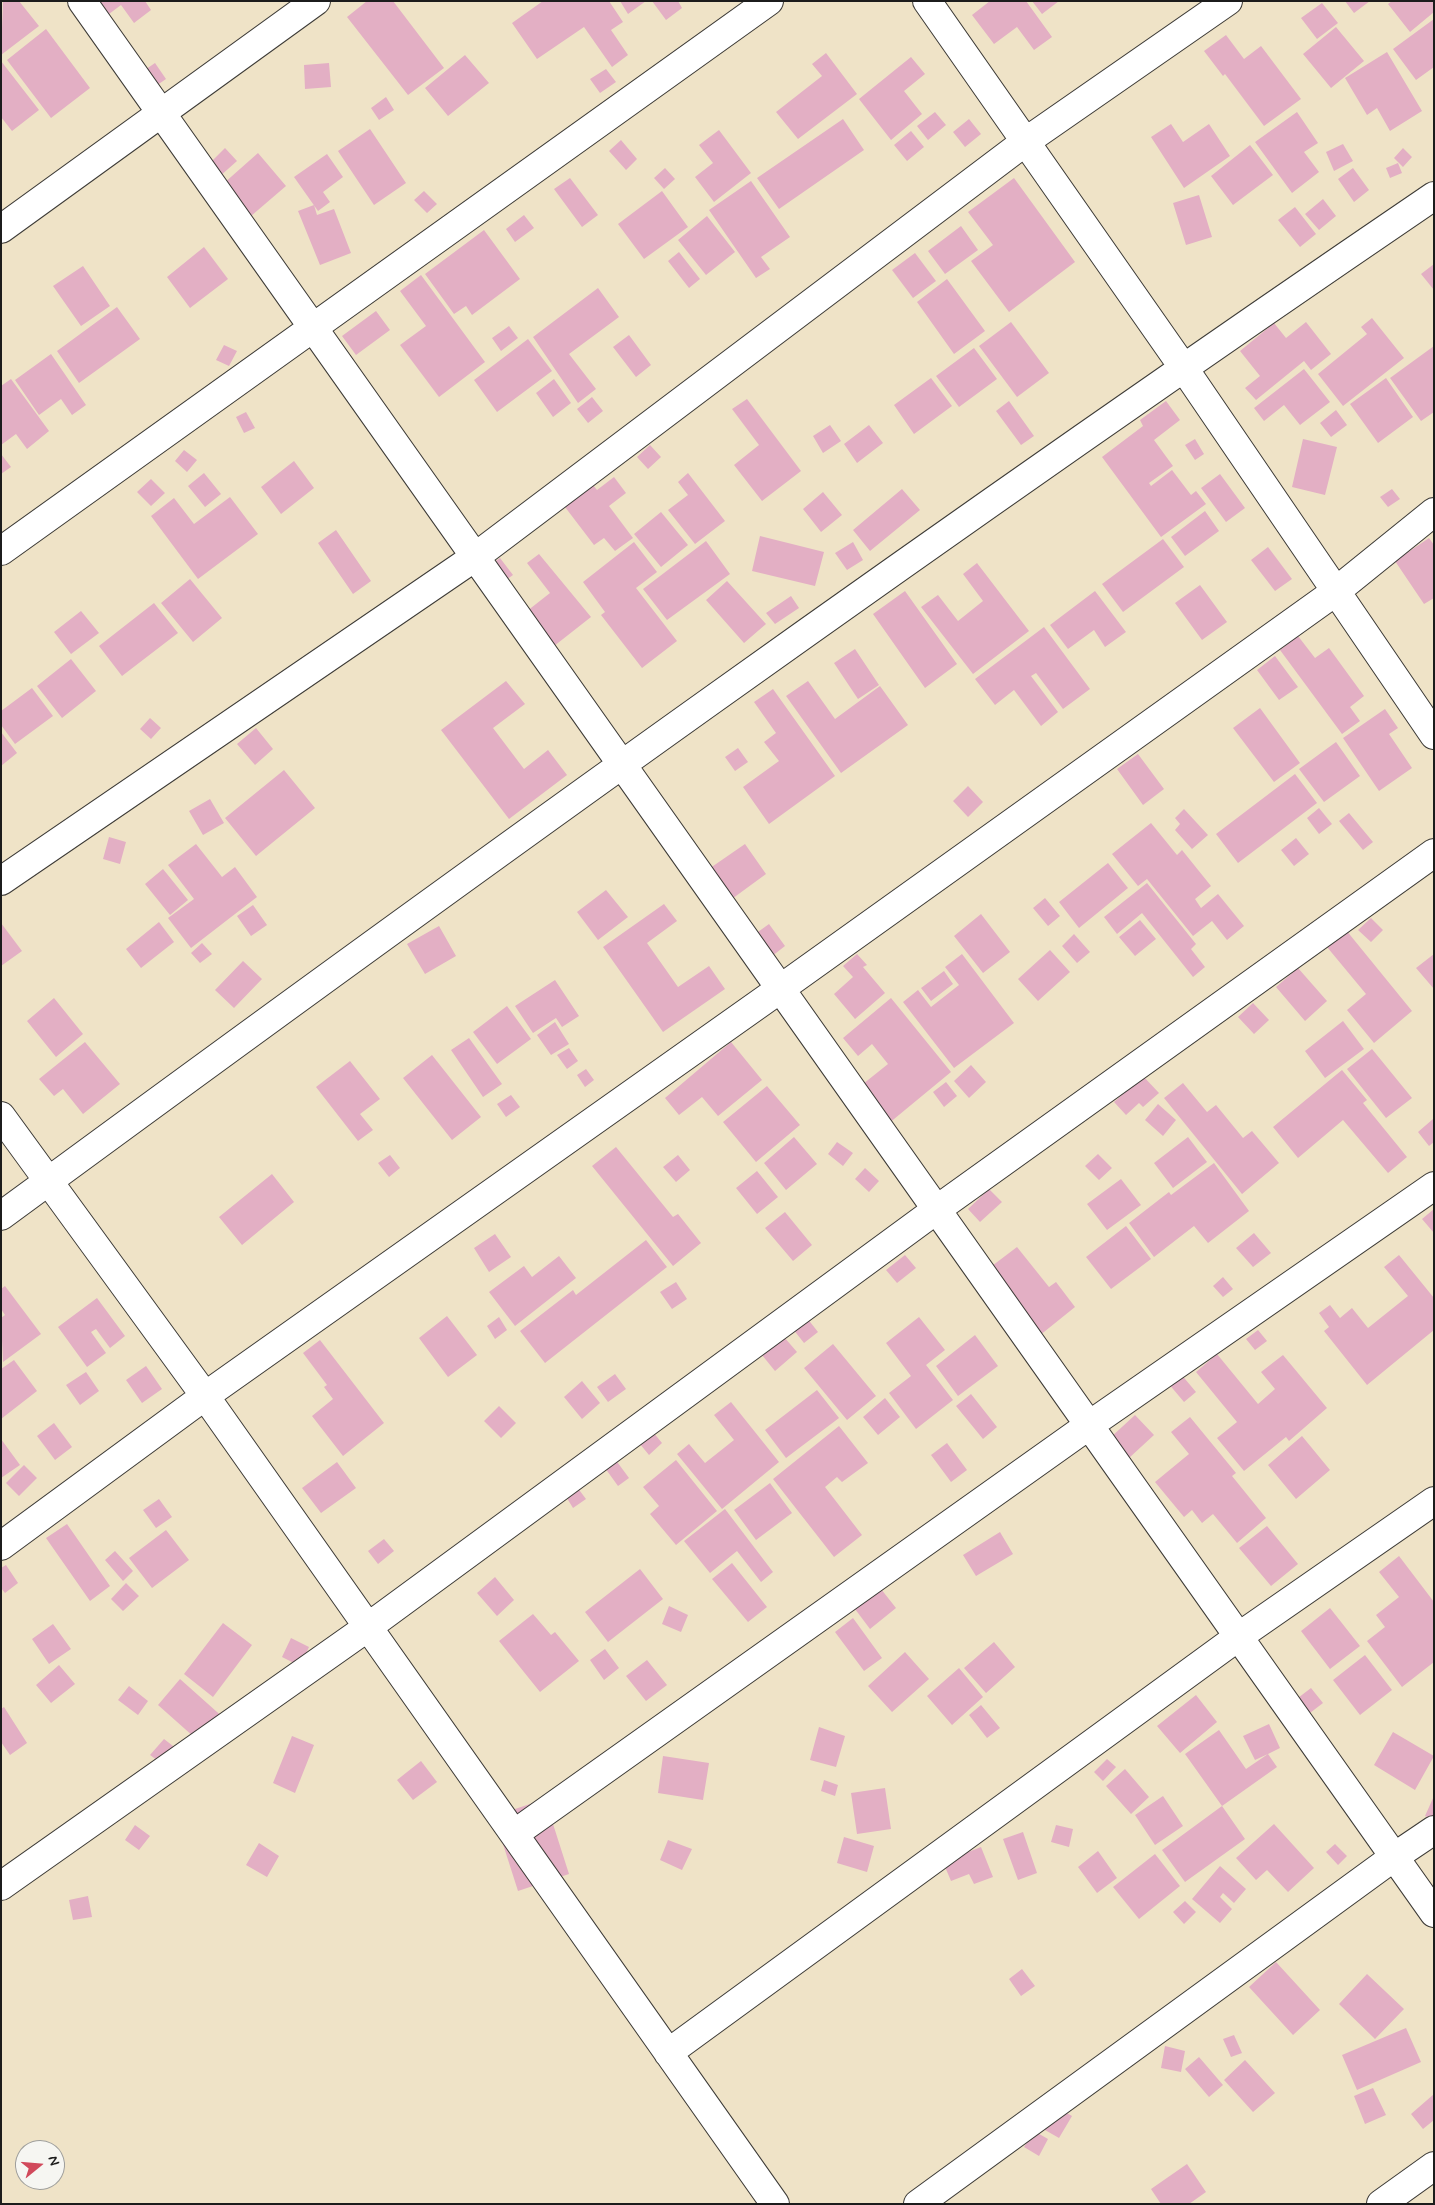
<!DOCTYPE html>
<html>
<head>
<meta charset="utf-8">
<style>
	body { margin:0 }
	#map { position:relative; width:1435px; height:2205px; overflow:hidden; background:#efe3c7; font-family:Mynerve,sans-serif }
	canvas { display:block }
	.frame { position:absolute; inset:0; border:2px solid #1c1c1c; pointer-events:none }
	.north { position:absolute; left:15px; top:2140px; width:50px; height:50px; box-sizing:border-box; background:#f6f6f2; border:1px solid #9f9f9c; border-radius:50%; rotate:73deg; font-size:14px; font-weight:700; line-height:20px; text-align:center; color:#1c1c1c }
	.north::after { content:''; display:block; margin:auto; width:18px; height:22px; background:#d1495b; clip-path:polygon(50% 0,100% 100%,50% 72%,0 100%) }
</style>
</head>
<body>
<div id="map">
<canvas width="1435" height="2205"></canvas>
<div class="frame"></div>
<div class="north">N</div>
</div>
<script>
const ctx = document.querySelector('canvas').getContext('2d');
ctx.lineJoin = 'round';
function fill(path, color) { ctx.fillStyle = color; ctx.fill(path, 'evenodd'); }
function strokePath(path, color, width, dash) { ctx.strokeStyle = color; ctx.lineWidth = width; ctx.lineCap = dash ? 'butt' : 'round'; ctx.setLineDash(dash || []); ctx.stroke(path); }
fill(new Path2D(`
	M3,1H19L39,26L1,55Z
	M94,1H145L151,10L134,23L121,5L105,17Z
	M367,1H393L444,68L408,95L347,17Z
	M543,1H609L623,22L611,30L628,55L612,67L584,27L537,59L512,23Z
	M620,1H646L628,14Z
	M652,1H678L682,8L666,20Z
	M990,1H1026L1052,37L1034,50L1017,27L994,44L972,15Z
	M1032,1H1059L1042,14Z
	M1345,1H1370L1354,13Z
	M1392,1H1434V12L1410,32L1388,4Z
	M1322,3L1338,23L1317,39L1301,18Z
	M1434,19V67L1416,80L1393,49Z
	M1336,27L1364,61L1331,88L1303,54Z
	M46,29L90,88L51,118L7,60Z
	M1226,35L1244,59L1261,46L1301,99L1264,126L1225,74L1223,76L1204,51Z
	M1387,52L1422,111L1390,131L1377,108L1367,115L1345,78Z
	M826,53L857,94L798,139L776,112L822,76L812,64Z
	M465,55L489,83L448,116L425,88Z
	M911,57L925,74L904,91L922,114L891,140L859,99Z
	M1,61L39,110L12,131L1,117Z
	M155,63L166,79L150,90L139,74Z
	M329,63L331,87L305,89L304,65Z
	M606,69L616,82L600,93L590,79Z
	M386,97L394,110L379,120L371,108Z
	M935,112L946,125L928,140L917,126Z
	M1297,112L1318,143L1304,152L1319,172L1292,193L1255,142Z
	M843,119L864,150L779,209L757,178Z
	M969,119L981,134L965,147L953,132Z
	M1171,124L1183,142L1209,124L1230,156L1184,188L1151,137Z
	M370,129L406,183L374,205L338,151Z
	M719,130L751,173L714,202L695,177L713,163L699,145Z
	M911,131L924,147L907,161L894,145Z
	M621,140L637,159L626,170L609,151Z
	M1343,144L1353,161L1334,171L1326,152Z
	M1250,145L1273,175L1233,205L1211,176Z
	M225,148L237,161L219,177L208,165Z
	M1403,148L1412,157L1403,167L1394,158Z
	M258,153L286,186L251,216L223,184Z
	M327,154L343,177L323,192L330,202L318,211L294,177Z
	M1398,163L1402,173L1390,178L1386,168Z
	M665,168L675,179L664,189L654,178Z
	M1353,168L1369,190L1354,202L1338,179Z
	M570,178L598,215L582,227L554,189Z
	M1014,178L1075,262L1009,312L971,261L993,245L968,212Z
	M751,181L790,237L761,257L770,269L756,278L709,210Z
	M424,191L437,204L427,213L414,200Z
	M662,191L688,227L644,259L618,224Z
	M1199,195L1212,237L1186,245L1173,203Z
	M1323,199L1336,216L1319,230L1305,214Z
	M314,205L317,215L334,209L351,253L320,265L298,211Z
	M1295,207L1316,234L1300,247L1278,220Z
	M524,215L534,228L515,242L506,229Z
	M707,216L735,252L706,275L678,240Z
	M961,226L978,250L945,274L928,251Z
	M484,230L520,279L472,315L466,306L454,314L425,274Z
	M204,247L228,279L190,308L167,277Z
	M679,252L700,279L689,288L668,261Z
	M915,253L936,281L913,298L892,270Z
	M1434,264V290L1421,274Z
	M83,266L110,306L81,326L53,286Z
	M421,275L485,362L439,397L400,345L426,326L400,291Z
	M947,279L985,331L954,354L917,302Z
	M598,288L619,317L569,354L596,389L578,403L533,337Z
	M117,307L140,339L79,383L57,351Z
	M376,311L390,330L356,355L342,336Z
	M1372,318L1404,358L1343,406L1318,374L1367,334L1361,327Z
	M1011,322L1049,373L1017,397L979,346Z
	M1306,322L1331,354L1311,370L1304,361L1256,400L1245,388L1260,376L1240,351L1274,323L1286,338Z
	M509,326L518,338L501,351L492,338Z
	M629,335L651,365L636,377L613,347Z
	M528,339L552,371L497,412L474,380Z
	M224,345L237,351L229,366L216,360Z
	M1434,346V412L1421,421L1390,378Z
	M974,348L997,379L959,407L936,376Z
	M51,354L86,405L72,415L61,399L39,415L15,380Z
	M1304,369L1330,402L1300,425L1284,405L1264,421L1254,408Z
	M931,378L952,406L914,434L894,405Z
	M1386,378L1413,417L1378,443L1350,404Z
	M11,379L49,431L27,449L16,434L1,445V386Z
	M554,379L571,403L553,417L536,393Z
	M592,397L603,411L588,423L577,409Z
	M747,399L801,471L762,501L734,465L759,445L732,409Z
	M1009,401L1034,436L1021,445L996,411Z
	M1166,401L1180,420L1154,440L1173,466L1149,483L1151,486L1172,470L1191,495L1196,491L1206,504L1161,537L1102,457L1143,426L1140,420Z
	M1336,410L1347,425L1331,437L1320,423Z
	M246,412L255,428L244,433L236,417Z
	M830,425L841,441L823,453L813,436Z
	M869,425L883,443L857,463L844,444Z
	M1195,439L1204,454L1195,460L1185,445Z
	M1303,439L1337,447L1325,495L1292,487Z
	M650,445L661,457L648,469L637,457Z
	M184,450L197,460L187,472L175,461Z
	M1,454L11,467L1,474Z
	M294,461L314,488L281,514L261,487Z
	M204,473L221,494L205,507L188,486Z
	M688,473L725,521L695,544L668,510L688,495L678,482Z
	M1220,474L1245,508L1226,522L1201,488Z
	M614,477L626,493L609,506L633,538L615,551L604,538L594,545L565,507L593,485L597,490Z
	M151,479L165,493L151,506L137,492Z
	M902,489L920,510L870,551L853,530Z
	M1392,489L1400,499L1388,507L1380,497Z
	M823,492L842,515L821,532L803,509Z
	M230,497L258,534L198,579L151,516L174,498L194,524Z
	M1205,511L1219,531L1185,556L1171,537Z
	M661,512L688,545L661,567L634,534Z
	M336,530L371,581L353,594L318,543Z
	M760,536L824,552L815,586L752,571Z
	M1429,538L1434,545V598L1424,604L1395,561Z
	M1163,539L1184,567L1123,612L1102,584Z
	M706,541L730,574L667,620L643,589Z
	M634,542L657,572L636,588L677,641L642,668L601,615L605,612L583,582Z
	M853,542L863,560L847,570L835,553Z
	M1268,547L1292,579L1275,591L1251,560Z
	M539,554L591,617L549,650L522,615L550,593L527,563Z
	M500,558L513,575L499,585L486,568Z
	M977,563L1029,631L973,674L921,607L938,595L958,621L983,601L963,574Z
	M190,579L222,618L193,642L161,603Z
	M727,581L766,624L744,643L706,600Z
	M1200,585L1227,622L1202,640L1175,603Z
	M905,591L957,664L925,688L873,614Z
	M1095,591L1126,632L1105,647L1094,630L1068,649L1050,625Z
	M791,596L799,608L775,624L766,613Z
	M154,603L178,633L122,676L99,646Z
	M81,611L99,633L71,654L54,632Z
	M1044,627L1090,689L1063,709L1036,673L1031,676L1058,712L1041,726L1014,690L995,705L975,679Z
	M1298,636L1315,658L1329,648L1364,696L1350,707L1360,721L1342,734L1280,650Z
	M855,649L879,685L858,699L834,663Z
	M1275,656L1298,687L1279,700L1257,670Z
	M71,659L96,691L62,718L37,686Z
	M506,681L525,704L493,728L524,769L548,750L567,775L509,819L441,730Z
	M808,681L835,719L880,686L908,725L841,773L786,696Z
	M32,688L53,716L15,744L1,725V711Z
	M773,689L835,776L769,824L743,787L779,761L764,742L776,733L754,702Z
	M1260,708L1300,763L1274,782L1233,728Z
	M1385,709L1398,728L1389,734L1412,768L1379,791L1343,738Z
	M150,718L161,728L151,739L140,729Z
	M256,728L273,749L255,765L237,744Z
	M1,732L17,753L1,766Z
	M1336,742L1360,776L1324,802L1299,769Z
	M738,748L748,762L735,771L725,757Z
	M1138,754L1164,789L1143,805L1117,769Z
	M284,770L315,808L256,856L225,818Z
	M1295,774L1317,803L1238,863L1216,834Z
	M968,786L983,802L968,817L953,801Z
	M210,799L224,823L203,835L189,811Z
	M1319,808L1332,824L1319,834L1307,818Z
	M1184,809L1208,835L1192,849L1175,830L1180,824L1175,818Z
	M1349,813L1373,842L1363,850L1339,821Z
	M1151,823L1177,855L1182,850L1211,886L1195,899L1201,908L1218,894L1244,926L1227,940L1212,921L1193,936L1147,879L1138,886L1112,854Z
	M109,837L126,842L120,864L103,859Z
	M1296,838L1309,854L1294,866L1281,850Z
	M196,844L222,877L235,867L257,897L191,948L168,918L194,899L168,865Z
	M745,844L766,874L725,904L703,873Z
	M1108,863L1128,888L1079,928L1059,902Z
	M163,869L188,900L170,915L145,884Z
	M1147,883L1196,944L1191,949L1205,967L1193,977L1142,913L1117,934L1104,917Z
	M606,890L628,917L598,940L577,912Z
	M1045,898L1060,916L1048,926L1033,908Z
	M664,904L677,921L647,943L678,987L709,966L725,989L663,1032L603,947Z
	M253,905L267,925L251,936L237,916Z
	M981,914L1010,952L983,973L954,936Z
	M1371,918L1383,930L1371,942L1358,930Z
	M1140,920L1156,939L1135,956L1119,937Z
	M159,922L174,942L141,968L126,949Z
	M1,923L22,951L1,966Z
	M769,924L785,946L767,960L751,937Z
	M439,926L456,956L425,974L407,944Z
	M1346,930L1412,1011L1374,1043L1347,1010L1366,994L1327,947Z
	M1074,934L1090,952L1077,963L1062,946Z
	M202,943L212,954L200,963L191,953Z
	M1050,950L1070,972L1038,1001L1018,979Z
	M857,954L867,965L863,967L885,993L855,1019L834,994L853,977L843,966Z
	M962,954L1014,1023L954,1068L903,1002L918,990L931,1007L959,985L945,967Z
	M1434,954V989L1416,968Z
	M243,961L262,979L234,1008L215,990Z
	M1298,968L1327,1001L1305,1021L1276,987Z
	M944,971L953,984L931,1001L921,988Z
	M555,980L579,1016L562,1027L556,1018L533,1033L515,1006Z
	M54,998L83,1034L56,1057L27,1021Z
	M891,998L951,1072L888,1124L858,1088L888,1064L872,1044L858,1056L843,1038Z
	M1253,1003L1269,1020L1254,1034L1238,1017Z
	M507,1006L531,1039L497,1064L473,1032Z
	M1343,1021L1364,1049L1325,1078L1305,1051Z
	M555,1022L569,1044L551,1055L537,1035Z
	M469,1038L502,1084L483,1097L451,1050Z
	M85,1042L120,1084L83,1114L63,1089L54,1096L39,1079Z
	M731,1042L762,1080L718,1116L702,1097L679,1115L665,1098Z
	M569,1048L578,1061L567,1069L557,1055Z
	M1372,1049L1412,1098L1386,1118L1347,1069Z
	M432,1055L481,1117L452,1140L403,1078Z
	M350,1061L380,1099L360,1114L373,1130L358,1141L316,1087Z
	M971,1065L986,1082L969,1098L954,1081Z
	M586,1069L594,1080L585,1087L577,1075Z
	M1342,1070L1367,1100L1363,1103L1407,1157L1388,1173L1343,1120L1298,1158L1273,1127Z
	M1143,1076L1159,1093L1143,1107L1139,1103L1126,1115L1114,1102Z
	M946,1082L957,1096L944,1107L933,1092Z
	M1183,1083L1207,1112L1216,1105L1243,1138L1252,1131L1279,1163L1242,1194L1164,1098Z
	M767,1086L800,1125L756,1162L723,1122Z
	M511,1095L520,1107L506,1117L497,1104Z
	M1158,1104L1176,1120L1163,1136L1145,1120Z
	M1433,1119L1434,1142L1429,1146L1418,1132Z
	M794,1137L817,1164L786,1190L764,1163Z
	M1188,1137L1207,1162L1173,1188L1154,1163Z
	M837,1142L853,1153L843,1166L828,1154Z
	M616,1147L673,1217L678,1214L701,1243L673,1266L592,1166Z
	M1098,1154L1112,1168L1099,1180L1085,1166Z
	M390,1155L400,1168L389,1177L378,1163Z
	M678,1155L690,1170L676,1182L663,1167Z
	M1214,1163L1249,1211L1208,1243L1194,1226L1154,1257L1129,1223L1169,1192L1171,1195Z
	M865,1168L879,1181L869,1192L855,1179Z
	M757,1171L778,1197L757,1214L736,1188Z
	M272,1174L294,1202L242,1245L219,1217Z
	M1121,1179L1141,1205L1107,1230L1087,1204Z
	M989,1189L1002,1202L980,1222L968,1209Z
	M1434,1209V1233L1422,1219Z
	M785,1212L812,1245L793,1261L765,1228Z
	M1126,1226L1151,1259L1111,1289L1086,1257Z
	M1254,1233L1271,1253L1253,1267L1236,1248Z
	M495,1234L511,1257L489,1272L474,1248Z
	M646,1240L667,1267L545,1363L520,1331L573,1290L576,1295Z
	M1017,1247L1049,1287L1056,1282L1075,1307L1039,1336L988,1269Z
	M905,1255L916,1268L897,1283L886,1270Z
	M1399,1255L1434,1298V1330L1367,1385L1324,1331L1329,1327L1319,1313L1330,1305L1340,1318L1352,1308L1368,1328L1408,1296L1384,1267Z
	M559,1256L576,1278L515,1326L489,1292L524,1266L532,1277Z
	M1223,1277L1233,1289L1223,1297L1213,1286Z
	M676,1282L687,1299L672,1309L660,1292Z
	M5,1286L41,1334L3,1362L1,1318L5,1315L1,1309V1289Z
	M97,1298L125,1336L110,1348L96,1329L91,1332L106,1353L87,1367L58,1327Z
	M447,1316L477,1355L448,1377L419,1338Z
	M499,1317L507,1330L495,1339L487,1326Z
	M919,1317L945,1350L926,1365L953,1400L916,1429L889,1393L911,1376L886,1343Z
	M807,1318L818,1332L804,1343L793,1329Z
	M1258,1330L1267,1341L1255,1350L1246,1339Z
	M975,1335L998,1366L958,1396L936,1366Z
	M784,1337L797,1352L775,1371L762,1355Z
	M320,1340L384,1423L343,1456L312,1416L333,1399L324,1387L327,1385L303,1353Z
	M833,1344L876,1396L847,1420L804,1368Z
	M1217,1354L1258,1404L1275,1389L1261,1372L1283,1355L1327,1408L1289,1441L1286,1437L1244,1471L1217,1438L1237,1422L1196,1372Z
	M14,1360L37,1391L1,1419V1369Z
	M146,1366L162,1389L142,1403L126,1380Z
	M86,1372L99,1391L80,1405L66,1385Z
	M1180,1373L1196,1392L1184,1402L1168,1383Z
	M615,1374L626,1389L608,1402L597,1387Z
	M582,1381L600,1403L582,1419L564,1397Z
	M817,1390L839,1418L786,1458L765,1430Z
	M971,1394L997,1427L983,1439L956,1406Z
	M885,1398L900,1417L878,1435L863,1417Z
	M731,1402L779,1462L722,1509L677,1454L689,1444L705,1463L734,1440L714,1415Z
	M499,1406L516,1423L501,1438L484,1421Z
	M1135,1415L1154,1435L1129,1458L1110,1438Z
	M1190,1417L1236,1473L1232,1476L1266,1518L1237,1543L1213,1514L1202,1523L1192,1510L1184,1517L1155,1482L1189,1454L1171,1432Z
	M54,1423L72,1447L55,1460L37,1436Z
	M648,1426L662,1443L649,1455L635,1438Z
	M839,1426L868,1463L842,1482L837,1477L825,1487L862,1535L834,1557L773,1479Z
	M1302,1436L1330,1470L1296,1499L1268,1465Z
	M1,1439L20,1465L1,1478Z
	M947,1443L967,1470L951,1482L931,1455Z
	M615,1459L629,1478L618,1486L605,1468Z
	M676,1460L717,1511L676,1545L650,1514L659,1506L643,1487Z
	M337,1462L356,1488L321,1513L302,1488Z
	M24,1465L37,1478L19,1496L6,1483Z
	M770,1483L792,1513L756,1540L734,1510Z
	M577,1487L586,1499L573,1508L565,1495Z
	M159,1499L172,1517L156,1528L143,1510Z
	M725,1509L773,1572L761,1582L737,1551L710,1573L684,1541Z
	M67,1524L110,1586L90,1601L46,1538Z
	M1267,1526L1298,1564L1271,1586L1239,1548Z
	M166,1530L189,1560L152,1588L129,1558Z
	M1000,1532L1013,1554L976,1576L963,1555Z
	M384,1539L394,1551L378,1564L368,1551Z
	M115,1551L133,1571L123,1581L105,1560Z
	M1399,1556L1434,1602V1662L1402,1687L1367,1641L1385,1627L1376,1615L1399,1597L1379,1572Z
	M732,1563L767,1607L748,1622L712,1579Z
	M6,1565L18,1583L5,1593L1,1588V1568Z
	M640,1569L663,1599L608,1642L585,1612Z
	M495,1577L514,1600L497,1616L477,1593Z
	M126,1583L139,1596L123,1611L111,1599Z
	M881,1589L896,1608L870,1629L855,1609Z
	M669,1606L688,1615L681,1632L662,1624Z
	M1330,1608L1360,1646L1330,1669L1301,1631Z
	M533,1614L551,1635L555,1632L579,1661L540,1692L499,1641Z
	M853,1618L882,1658L864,1671L835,1632Z
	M223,1623L252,1645L213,1697L184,1674Z
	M53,1624L71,1649L49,1664L32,1639Z
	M291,1638L309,1647L300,1666L282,1657Z
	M994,1642L1015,1667L986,1693L964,1668Z
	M605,1649L619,1668L604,1680L590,1660Z
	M905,1652L929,1679L892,1712L868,1686Z
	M1365,1655L1392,1690L1360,1715L1333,1680Z
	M647,1660L667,1685L646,1701L626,1676Z
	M59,1665L75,1684L51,1703L36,1685Z
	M959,1668L983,1697L952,1725L927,1696Z
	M180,1679L226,1720L203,1745L158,1705Z
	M129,1686L148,1701L138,1715L118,1700Z
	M1311,1688L1323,1703L1306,1716L1294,1701Z
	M1196,1695L1217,1722L1180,1753L1157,1726Z
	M981,1705L1000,1728L987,1738L969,1715Z
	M4,1707L27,1743L10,1755L1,1742V1709Z
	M1269,1724L1280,1748L1268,1754L1277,1767L1222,1806L1185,1754L1219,1730L1246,1769L1268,1754L1255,1760L1243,1736Z
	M819,1727L845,1736L836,1767L810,1760Z
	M1393,1732L1434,1756L1415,1790L1374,1765Z
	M292,1736L314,1745L295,1793L273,1783Z
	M164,1739L182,1753L169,1769L150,1755Z
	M663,1756L709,1763L703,1800L658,1793Z
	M1107,1759L1116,1767L1103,1781L1094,1772Z
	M421,1761L437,1782L413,1800L397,1780Z
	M1125,1769L1149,1797L1131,1814L1106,1786Z
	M824,1780L838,1785L835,1796L821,1791Z
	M885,1788L891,1829L857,1834L851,1793Z
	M1163,1796L1183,1826L1155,1845L1135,1815Z
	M1434,1796V1820L1425,1816Z
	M545,1799L569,1874L518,1891L494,1816Z
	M1222,1806L1245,1839L1185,1882L1162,1850Z
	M1274,1824L1314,1868L1288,1892L1267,1870L1256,1880L1236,1858Z
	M135,1825L150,1836L139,1850L125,1840Z
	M1056,1825L1073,1829L1069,1847L1051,1842Z
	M1023,1832L1037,1873L1018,1880L1003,1839Z
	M844,1837L874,1846L867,1872L837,1863Z
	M668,1840L692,1849L682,1870L660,1860Z
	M259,1843L279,1856L267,1877L246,1865Z
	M1335,1844L1347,1856L1338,1865L1326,1852Z
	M981,1847L993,1877L974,1884L969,1874L951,1881L943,1862Z
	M1098,1851L1117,1878L1097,1893L1078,1867Z
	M1155,1854L1180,1886L1139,1919L1113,1887Z
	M1220,1866L1246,1889L1234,1903L1223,1893L1220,1897L1232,1909L1220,1923L1192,1899Z
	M88,1896L92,1917L73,1920L69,1900Z
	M1185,1901L1196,1912L1184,1924L1173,1912Z
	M1276,1962L1320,2010L1293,2035L1249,1987Z
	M1022,1969L1035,1986L1021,1996L1009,1979Z
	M1367,1974L1404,2009L1375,2039L1339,2004Z
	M1406,2028L1421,2062L1357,2090L1342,2055Z
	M1234,2035L1242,2053L1231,2057L1223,2039Z
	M1165,2046L1185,2051L1181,2072L1161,2068Z
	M1199,2057L1223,2085L1209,2097L1185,2069Z
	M1245,2060L1275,2093L1253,2112L1224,2080Z
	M1373,2088L1386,2115L1365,2124L1354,2096Z
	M1434,2094V2120L1423,2129L1411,2114Z
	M1051,2104L1072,2116L1059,2138L1038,2126Z
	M1034,2131L1048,2139L1039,2156L1024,2147Z
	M1187,2164L1206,2192L1189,2204H1161L1151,2189Z`), '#e3afc4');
const street = new Path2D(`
	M82,1L1434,1913
	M927,1L1183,367L1434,735
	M1,229L316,1
	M1,551L769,1
	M1,881L475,557L1025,142L1228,1
	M1,1116L205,1396L775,2204
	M1,1216C473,869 949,526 1434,196
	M1,1546L205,1396L780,989L1335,592L1434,512
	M514,1834L1088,1426L1434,1186
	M1,1886L368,1627L936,1210L1434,853
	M668,2053L1238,1637L1434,1501
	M918,2204L1394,1857L1434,1830
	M1381,2204L1434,2166`);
strokePath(street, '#3c3a36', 30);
strokePath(street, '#fff', 28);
</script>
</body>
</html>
